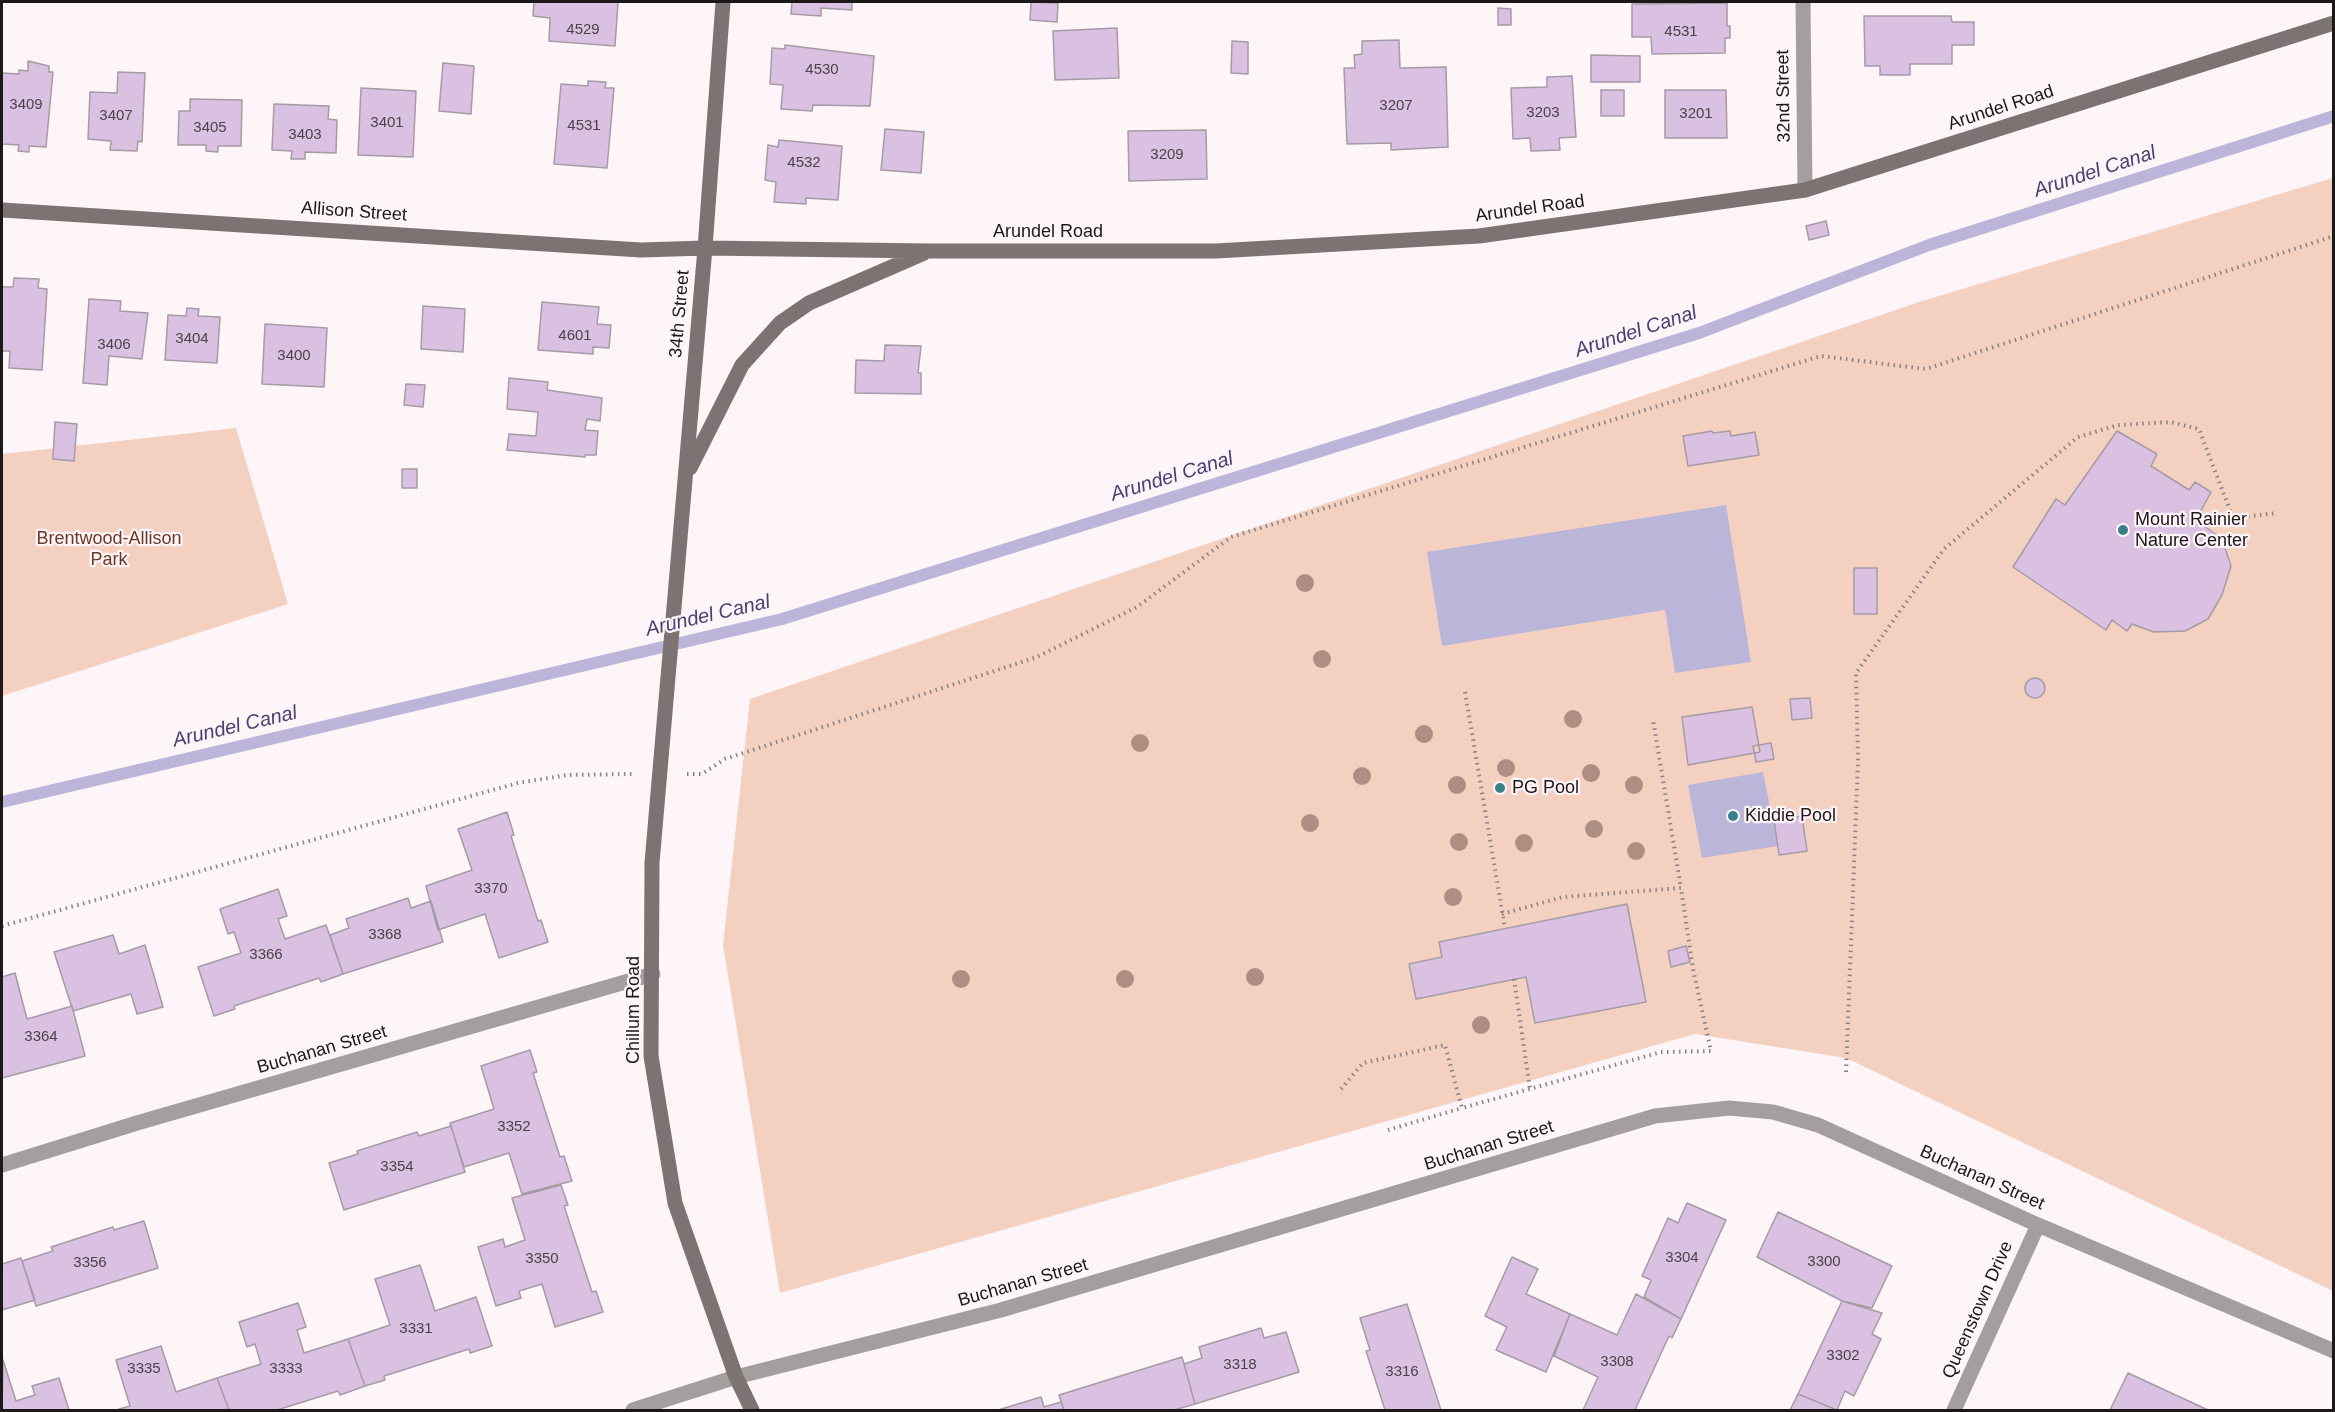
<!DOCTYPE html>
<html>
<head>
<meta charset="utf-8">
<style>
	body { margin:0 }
	#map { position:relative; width:2335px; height:1412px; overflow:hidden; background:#fef5f9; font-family:Arial,sans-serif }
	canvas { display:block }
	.frame { position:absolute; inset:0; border:3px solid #1c1719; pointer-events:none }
</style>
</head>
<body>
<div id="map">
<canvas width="2335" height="1412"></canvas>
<div class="frame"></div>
</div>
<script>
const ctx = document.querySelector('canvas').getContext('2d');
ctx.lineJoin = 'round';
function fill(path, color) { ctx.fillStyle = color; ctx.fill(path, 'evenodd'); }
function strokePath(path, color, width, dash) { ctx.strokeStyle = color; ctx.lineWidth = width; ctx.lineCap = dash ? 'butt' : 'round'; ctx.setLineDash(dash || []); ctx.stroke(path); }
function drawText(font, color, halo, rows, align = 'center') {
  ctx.font = font + ' Arial,sans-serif'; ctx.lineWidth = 4.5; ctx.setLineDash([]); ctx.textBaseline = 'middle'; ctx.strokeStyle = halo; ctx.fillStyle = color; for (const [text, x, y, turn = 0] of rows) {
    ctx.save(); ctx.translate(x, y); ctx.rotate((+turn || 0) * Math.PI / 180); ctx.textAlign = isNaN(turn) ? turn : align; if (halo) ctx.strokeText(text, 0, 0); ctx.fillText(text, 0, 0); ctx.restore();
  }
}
fill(new Path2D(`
	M2333,178V1291L1846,1058L1695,1034L780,1293L723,945L750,699L1922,301Z
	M236,428L288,604L2,696V454Z`), '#f4d0c1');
fill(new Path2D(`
	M1726,505L1751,662L1675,673L1665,610L1442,646L1427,552Z
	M1763,772L1778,846L1702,858L1688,785Z`), '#bbb5d9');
strokePath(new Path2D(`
	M2,802L782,619L1699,333L1929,245L2334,116`), '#bbb5d9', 12);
const building = new Path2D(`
	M534,2H618L615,46L549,41L550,18L533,16Z
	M792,2H852V10L821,8V16L791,14Z
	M1031,2L1058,3L1057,22L1030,20Z
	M1727,3V26H1730V38H1725V53L1652,54L1651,37H1632V4Z
	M1498,8L1511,9V25H1498Z
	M1864,16H1951L1952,22H1974V45H1952V64H1910V75H1880V66H1865Z
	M1117,28L1119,78L1055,80L1053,31Z
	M1399,40L1400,68L1446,67L1448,147L1391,150V143L1347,144L1344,68H1355L1354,55L1362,54V41Z
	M1232,41L1248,42V74L1231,73Z
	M785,45L874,56L870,106L813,105L812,111L781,109L783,85L770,84L772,48L785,49Z
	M1591,55L1640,56V82H1591Z
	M28,61L49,66V72H53L46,147L29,146V152L18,151L19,145L2,144V73L19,74V70L28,71Z
	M443,63L474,66L471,114L439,111Z
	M118,72L145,73L142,142L138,141L137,151L110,150L111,141L88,139L90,92L117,93Z
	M1572,76L1576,137L1559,138L1560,150L1531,151L1530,138L1513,139L1511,88L1547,87V77Z
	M588,81L606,82L605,88H614L607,168L554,164L561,84L588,86Z
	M361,88L416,91L413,157L358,155Z
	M1601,90H1624V116H1601Z
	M1665,90H1726L1727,138H1665Z
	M190,99L242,100L241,146H218V152L206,151V145H178L179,111H190Z
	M274,104L329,106L328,119L337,120L336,153L305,152V159H291L292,151L272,150Z
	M885,129L924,132L921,173L881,170Z
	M1206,130L1207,179L1129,181L1128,131Z
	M779,140L842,146L838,200L806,198V204L774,202L776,182L765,180L768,145L778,147Z
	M1826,221L1829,235L1809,240L1806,226Z
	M14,278L39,279L38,288L47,289L42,370L9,368L10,351H2V287H13Z
	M89,299L121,301L120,311L148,313L142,359L109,356L107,385L83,383Z
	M542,302L599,307L597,324L611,325L609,348L593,347V354L538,350Z
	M423,306L465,309L463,352L421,349Z
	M187,308L199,309L198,316L220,317L217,363L165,360L168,315L186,316Z
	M265,324L327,328L324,387L262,384Z
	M885,345L921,346L918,373H921V394L855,393L856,360L884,361Z
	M509,378L548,382L547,390L602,398L600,421L587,419L585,430L598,431L596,455H585V457L507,450L509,434L536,436L538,412L507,409Z
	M406,384L425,385L423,407L404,405Z
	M55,422L77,424L74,461L53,459Z
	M1712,431L1713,433L1730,431L1731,436L1755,432L1759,455L1688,466L1683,436Z
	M2117,431L2157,454L2151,466L2189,490L2195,482L2211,492L2196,520L2222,539L2231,566L2222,595L2208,619L2185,631L2154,632L2132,624L2127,631L2112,620L2106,630L2013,567L2056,499L2065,505Z
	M402,469H417V488H402Z
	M1854,568H1877V614H1854Z
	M2025 688a10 10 0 1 1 20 0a10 10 0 1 1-20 0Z
	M1810,698L1812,718L1792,720L1790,699Z
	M1752,707L1760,752L1688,765L1682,717Z
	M1771,743L1774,759L1756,762L1753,746Z
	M507,812L514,835L511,836L538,921L541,920L548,942L499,958L485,914L438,930L426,886L472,870L458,829Z
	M1802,816L1807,851L1779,855L1774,820Z
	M278,889L287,916L278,919L285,939L326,925L343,974L321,982L319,978L234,1006L235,1009L214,1016L198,967L241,953L234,932L228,934L220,909Z
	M408,898L411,908L431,901L443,942L343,974L330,935L349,928L346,919Z
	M1627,904L1646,1002L1535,1023L1526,977L1416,999L1409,964L1442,957L1439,942Z
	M113,935L119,954L145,945L163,1007L137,1014L131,994L73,1011L54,952Z
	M1686,946L1690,962L1671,967L1668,951Z
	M15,973L27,1019L72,1006L85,1056L2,1078V977Z
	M530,1050L537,1072L533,1073L560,1157L564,1156L572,1181L522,1194L509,1153L464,1167L450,1123L494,1109L481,1066Z
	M451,1126L465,1172L344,1210L329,1163L358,1154L357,1151L417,1132L419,1136Z
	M561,1185L568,1205L564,1206L592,1292L596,1291L603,1312L555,1327L542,1284L519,1291L521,1298L496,1306L478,1247L503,1239L505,1247L525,1240L512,1198Z
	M1687,1203L1726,1220L1681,1319L1644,1297L1651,1280L1642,1276L1668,1218L1678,1223Z
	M1778,1212L1892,1266L1872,1308L1842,1301L1757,1257Z
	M144,1221L158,1268L36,1306L22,1261L53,1251L51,1247L113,1227L114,1230Z
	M1512,1257L1538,1269L1526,1294L1570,1314L1546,1372L1496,1350L1507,1327L1485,1316Z
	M21,1258L35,1300L2,1310V1264Z
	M420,1265L435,1311L476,1297L492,1346L470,1353L469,1349L384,1376L385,1380L365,1386L348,1339L390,1325L375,1279Z
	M1636,1294L1681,1319L1672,1338L1669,1336L1635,1410H1583L1598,1377L1554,1356L1570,1314L1617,1335Z
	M1842,1301L1882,1313L1872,1334L1881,1339L1854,1396L1845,1391L1837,1410L1798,1394Z
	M298,1303L306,1327L297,1330L304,1353L348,1339L365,1386L340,1395L338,1391L277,1410H229L217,1378L261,1364L255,1344L247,1347L239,1322Z
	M1407,1304L1441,1410H1385L1366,1351L1370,1350L1360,1318Z
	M1261,1328L1264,1338L1286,1332L1299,1372L1195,1404L1184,1364L1202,1358L1199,1347Z
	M161,1346L176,1392L217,1378L229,1410H116L130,1406L116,1360Z
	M1182,1357L1195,1404L1174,1410H1064L1059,1395Z
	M3,1360L16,1401L35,1395L32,1386L59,1378L69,1410H2Z
	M2128,1373L2208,1410H2110Z
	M1798,1394L1837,1410H1838H1790Z
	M1041,1397L1044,1407L1061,1402L1064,1410H998Z`);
fill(building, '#dbc1e1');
strokePath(building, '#a49ba6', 1.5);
strokePath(new Path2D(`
	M1465,692L1505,928
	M687,774H702L725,759L1037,657L1137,607L1231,537L1821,356L1926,369L2334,236
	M1502,914L1563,897L1681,888L1653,720
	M2,926L518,783L567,775L632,774
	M1514,979L1530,1089
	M1846,1072L1858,761L1856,673L1944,549L2078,437L2118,425L2170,422L2199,429L2233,518L2277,513
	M1341,1089L1363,1063L1445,1045L1462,1108L1661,1052L1711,1051L1693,969L1681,888
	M1388,1130L1462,1108`), '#898285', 4, [1.5, 4.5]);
strokePath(new Path2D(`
	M1803,2L1805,190
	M2,1165L137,1123L653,974
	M633,1410L736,1377L1001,1310L1655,1116L1729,1108L1773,1112L1818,1125L2038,1225L2334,1351
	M1954,1410L2038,1225`), '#a59e9e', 15);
strokePath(new Path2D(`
	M723,2L705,248L652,863L651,1056L675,1203L736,1377L752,1410
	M2,210L641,250L705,248L929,251H1216L1479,236L1805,190L2334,23
	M690,468L742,365L780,323L809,303L924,253`), '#7d7373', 15);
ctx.fillStyle = '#ae8d83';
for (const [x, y] of [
	[1305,583],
	[1322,659],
	[1573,719],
	[1424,734],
	[1140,743],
	[1506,768],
	[1591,773],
	[1362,776],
	[1457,785],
	[1634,785],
	[1310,823],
	[1594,829],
	[1459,842],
	[1524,843],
	[1636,851],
	[1453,897],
	[1255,977],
	[961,979],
	[1125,979],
	[1481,1025]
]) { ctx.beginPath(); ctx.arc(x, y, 9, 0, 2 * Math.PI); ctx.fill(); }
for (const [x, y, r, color] of [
	[2123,530,6,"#397f8a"],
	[1500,788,6,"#397f8a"],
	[1733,816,6,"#397f8a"]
]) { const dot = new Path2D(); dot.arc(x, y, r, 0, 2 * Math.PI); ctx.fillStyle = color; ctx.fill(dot); strokePath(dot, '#fef5f9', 2); }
drawText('15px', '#4c424b', null, [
	["4529",583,30],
	["4531",1681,32],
	["4530",822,70],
	["3409",26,105],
	["3207",1396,106],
	["3203",1543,113],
	["3201",1696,114],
	["3407",116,116],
	["3401",387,123],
	["4531",584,126],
	["3405",210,128],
	["3403",305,135],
	["3209",1167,155],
	["4532",804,163],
	["4601",575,336],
	["3404",192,339],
	["3406",114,345],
	["3400",294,356],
	["3370",491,889],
	["3368",385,935],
	["3366",266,955],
	["3364",41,1037],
	["3352",514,1127],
	["3354",397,1167],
	["3304",1682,1258],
	["3350",542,1259],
	["3300",1824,1262],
	["3356",90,1263],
	["3331",416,1329],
	["3302",1843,1356],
	["3308",1617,1362],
	["3318",1240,1365],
	["3335",144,1369],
	["3333",286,1369],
	["3316",1402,1372]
]);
drawText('18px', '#1c1719', '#fef5f9', [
	["32nd Street",1784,96,-91],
	["Arundel Road",2001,108,-18],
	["Arundel Road",1530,209,-8],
	["Allison Street",354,212,4],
	["Arundel Road",1048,232],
	["34th Street",680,314,-85],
	["Chillum Road",634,1010,-90],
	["Buchanan Street",322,1050,-16],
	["Buchanan Street",1489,1146,-17],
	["Buchanan Street",1982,1178,24],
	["Buchanan Street",1023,1283,-16],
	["Queenstown Drive",1978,1310,-66]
]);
drawText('18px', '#1c1719', '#fef5f9', [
	["Mount Rainier",2135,520],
	["Nature Center",2135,541],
	["PG Pool",1512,788],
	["Kiddie Pool",1745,816]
], 'left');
drawText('18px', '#6c3823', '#fef5f9', [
	["Brentwood-Allison",109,539],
	["Park",109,560]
]);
drawText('italic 20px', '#4a4071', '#fef5f9', [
	["Arundel Canal",2095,172,-18],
	["Arundel Canal",1636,332,-18],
	["Arundel Canal",1172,477,-17],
	["Arundel Canal",708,616,-13],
	["Arundel Canal",235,727,-13]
]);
</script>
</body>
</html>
